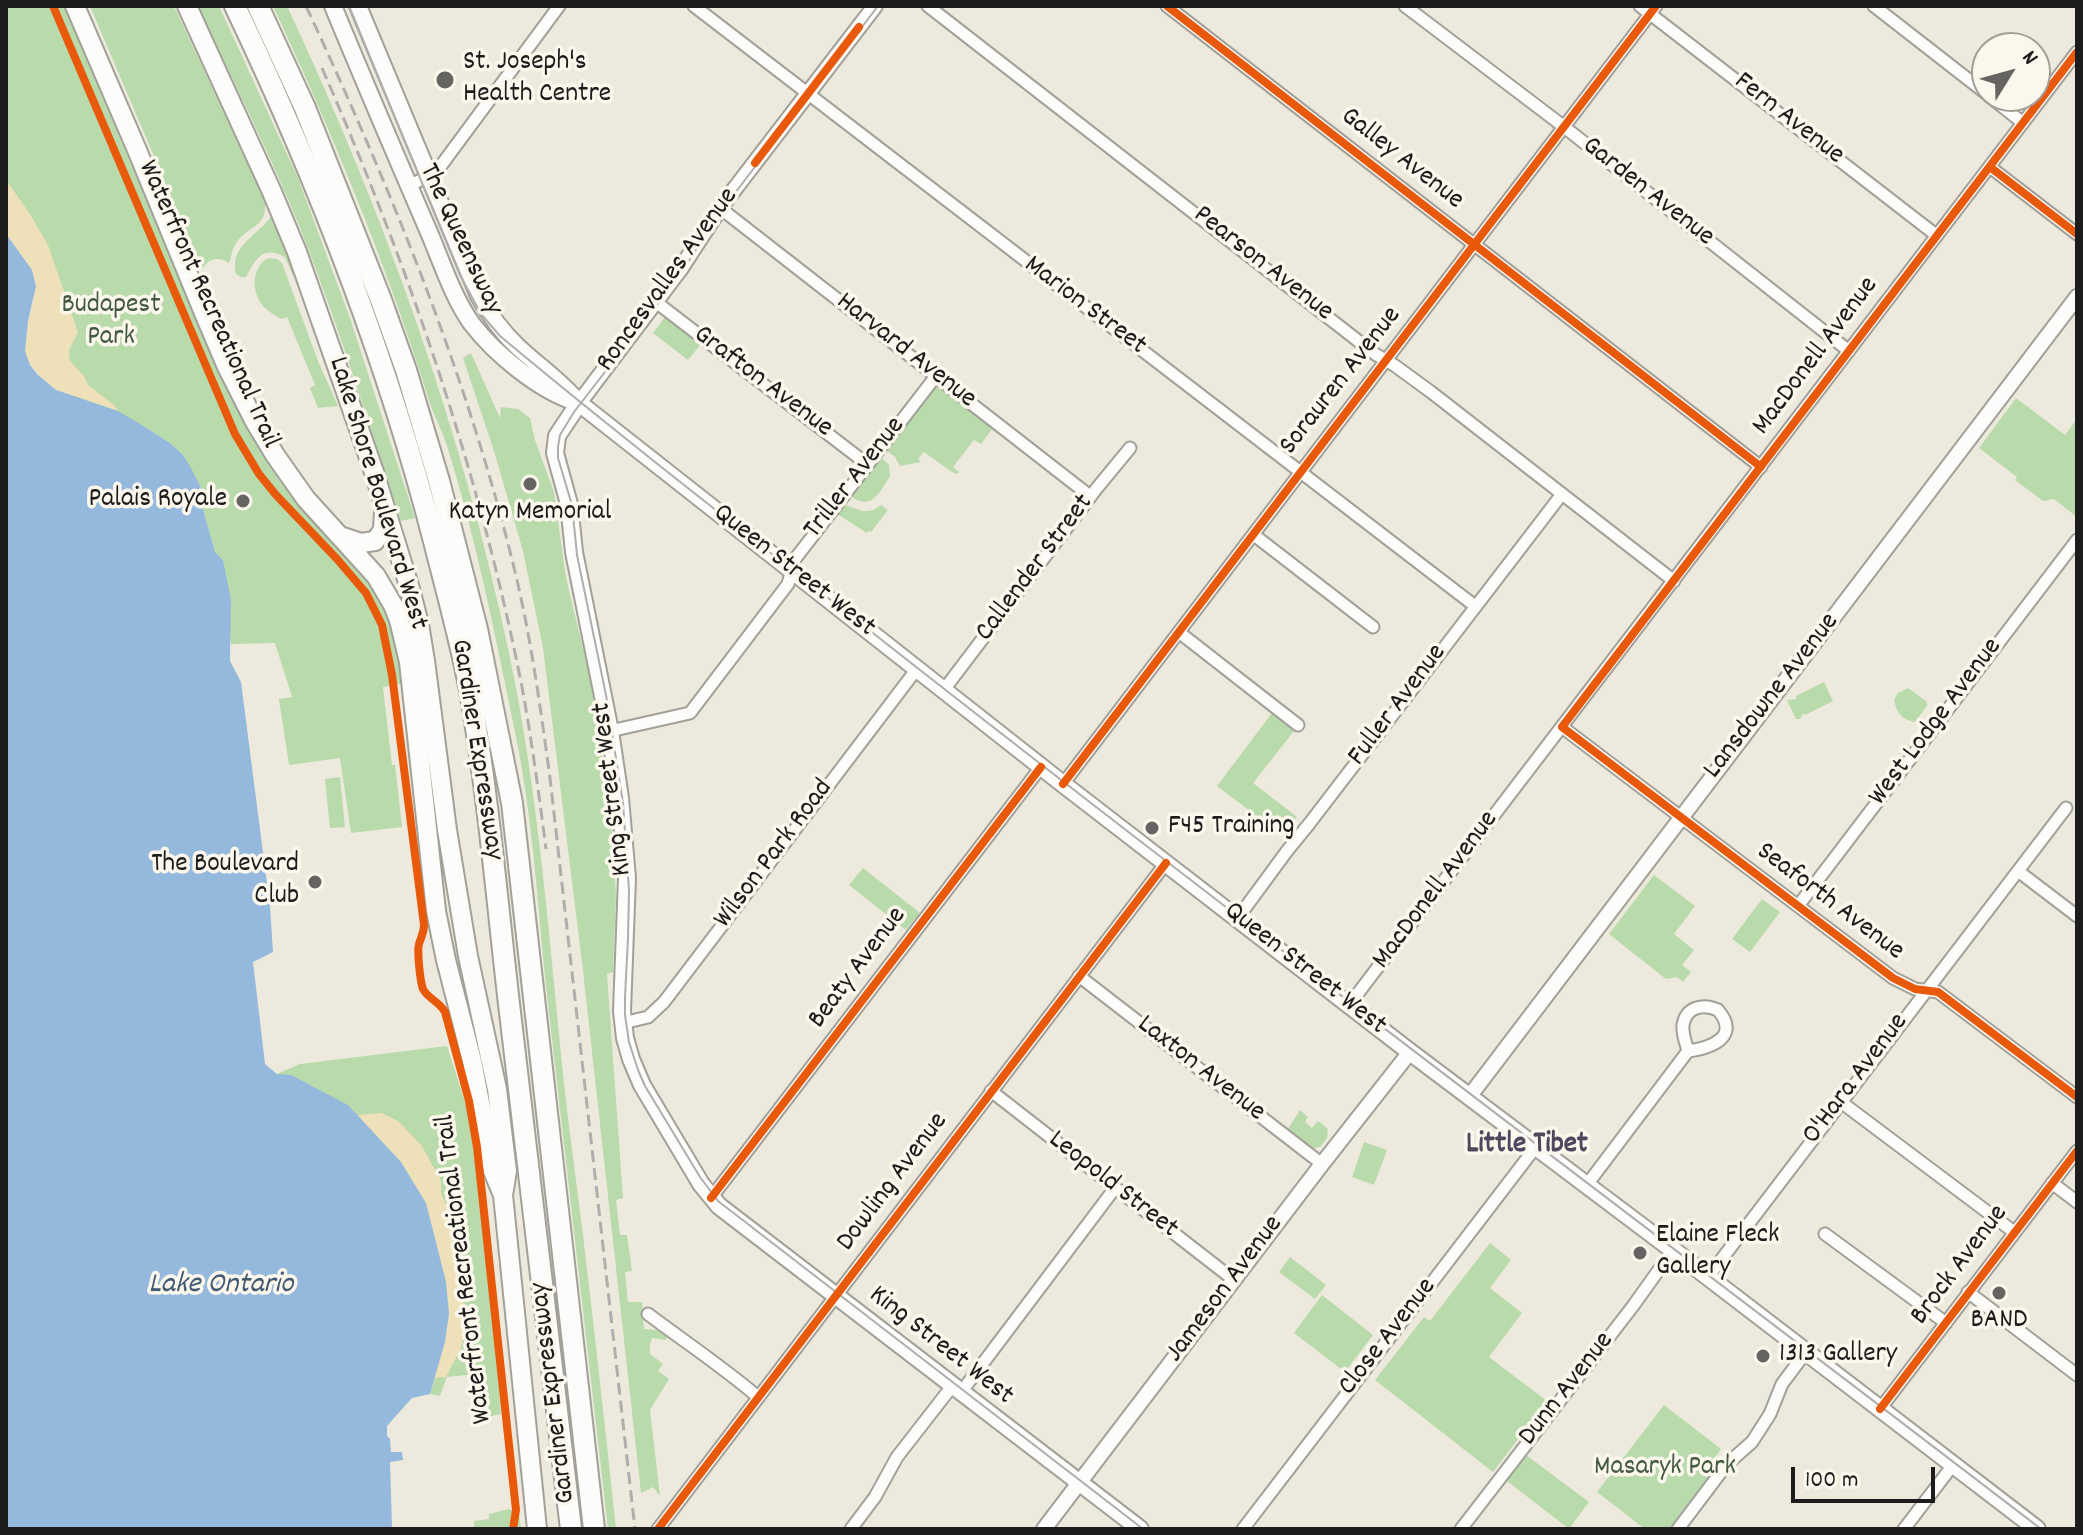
<!DOCTYPE html>
<html>
<head>
<meta charset="utf-8">
<style>
	body { margin:0 }
	#map { position:relative; width:2083px; height:1535px; overflow:hidden; background:#edeadd; font-family:Dekko,sans-serif }
	canvas { display:block }
	.frame { position:absolute; inset:0; border:8px solid #1c1c1c; pointer-events:none }
	.north { position:absolute; left:1971px; top:32px; width:80px; height:80px; box-sizing:border-box; background:#fbf7ec; border:2px solid #a29f99; border-radius:50%; rotate:53deg; font-size:22px; font-weight:700; line-height:32px; text-align:center; color:#1c1c1c }
	.north::after { content:''; display:block; margin:auto; width:28px; height:36px; background:#656460; clip-path:polygon(50% 0,100% 100%,50% 72%,0 100%) }
	.scale { position:absolute; left:1791px; top:1467px; width:144px; height:36px; box-sizing:border-box; border:4px solid #1c1c1c; border-top:0; padding-left:10px; font-size:24px; line-height:28px; white-space:nowrap; color:#1c1c1c; -webkit-text-stroke:6px #fbf7ec; paint-order:stroke }
</style>
</head>
<body>
<div id="map">
<canvas width="2083" height="1535"></canvas>
<div class="frame"></div>
<div class="north">N</div>
<div class="scale">100 m</div>
</div>
<script>
const ctx = document.querySelector('canvas').getContext('2d');
ctx.lineJoin = 'round';
function fill(path, color) { ctx.fillStyle = color; ctx.fill(path, 'evenodd'); }
function strokePath(path, color, width, dash) { ctx.strokeStyle = color; ctx.lineWidth = width; ctx.lineCap = dash ? 'butt' : 'round'; ctx.setLineDash(dash || []); ctx.stroke(path); }
function drawText(font, color, halo, rows, align = 'center') {
  ctx.font = font + ' Dekko,sans-serif'; ctx.lineWidth = 7; ctx.setLineDash([]); ctx.textBaseline = 'middle'; ctx.strokeStyle = halo; ctx.fillStyle = color; for (const [text, x, y, turn = 0] of rows) {
    ctx.save(); ctx.translate(x, y); ctx.rotate((+turn || 0) * Math.PI / 180); ctx.textAlign = isNaN(turn) ? turn : align; if (halo) ctx.strokeText(text, 0, 0); ctx.fillText(text, 0, 0); ctx.restore();
  }
}
fill(new Path2D(`
	M6,6H64L225,386C245,425 265,463 292,497C327,540 374,574 392,629C398,647 400,665 402,684L383,687L392,765H395L402,827L351,833L340,758L289,765L279,699L292,697L275,643L231,644L223,560L215,552L201,502L202,490L183,455L170,443L142,425L56,390L32,270L6,234Z
	M90,6H174L265,201C267,225 254,224 240,238C233,245 232,254 229,263C218,256 209,258 202,269Z
	M198,6H219L298,178L350,318L415,518L401,521C369,425 339,327 302,233C271,156 233,81 198,6Z
	M273,6H287C384,213 462,429 509,653C539,795 549,939 564,1083C571,1148 581,1213 588,1278C598,1362 607,1445 616,1529H608C588,1354 568,1179 548,1004C538,915 534,825 516,737C496,640 477,541 447,446C441,428 432,412 427,394C385,261 332,132 273,6Z
	M272,215L295,275L293,276L285,257C262,245 256,259 246,277H241L236,274C229,245 259,235 272,215Z
	M268,258L277,259L282,263L318,361L338,406L318,408L310,388L315,385L287,317L281,319C275,315 269,312 264,307C251,293 251,268 268,258Z
	M665,317L701,344L688,360L653,333Z
	M471,353L500,418L501,407L518,409L530,418L535,440L554,492L566,578L589,673L604,765L611,818L616,894L613,972L607,974L623,1198L616,1200L620,1235H627L632,1271L625,1272L628,1302H642L644,1329L657,1330L667,1337L666,1340L652,1338L650,1344V1354L663,1364L658,1371L669,1379L650,1410L660,1496L653,1487L641,1493L582,962L543,648L523,551L494,451L463,358Z
	M937,387L941,390L942,389L992,429L981,444L974,440L953,467L959,472L957,474L952,472L924,452L918,459L921,462L900,466L895,457L886,450L935,388Z
	M2016,398L2065,435L2077,419V517L2054,499L2043,501L2015,480L2017,477L1979,448Z
	M881,457L889,465L890,476C880,492 871,512 851,496Z
	M844,505C858,508 867,517 881,505L888,510L871,532L868,531L867,533L837,514Z
	M1824,682L1833,701L1805,715L1804,713L1800,719H1796L1787,700L1796,699V696Z
	M1908,688L1927,702V706L1915,722C1901,719 1897,713 1894,700L1898,693Z
	M1272,713L1294,731L1253,783L1297,817L1283,836L1217,786Z
	M340,777L345,827L330,828L325,779Z
	M863,868L920,913L906,930L849,885Z
	M1654,875L1695,906L1674,934L1694,950L1682,965L1691,972L1683,982L1677,977L1666,979L1609,934Z
	M1762,899L1780,912L1750,952L1732,939Z
	M447,1046L467,1108L476,1161L496,1349L501,1414L480,1418L485,1373L447,1377L440,1396L430,1394L445,1342L449,1313L446,1282L426,1203L401,1162L369,1127L277,1074L300,1064Z
	M1300,1110L1308,1117L1305,1122L1312,1128L1318,1121L1328,1129L1327,1138L1320,1147L1312,1148L1288,1129Z
	M1364,1142L1387,1150L1374,1185L1352,1177Z
	M1490,1243L1511,1260L1490,1288L1522,1313L1489,1357L1547,1401L1493,1472L1375,1380L1424,1317L1430,1321Z
	M1290,1257L1326,1285L1315,1299L1279,1272Z
	M1322,1295L1373,1335L1345,1372L1294,1333Z
	M1664,1405L1721,1449L1712,1462L1717,1466L1669,1529H1645L1597,1492Z
	M1526,1455L1589,1502L1569,1529L1507,1481Z
	M509,1509L519,1513L521,1529H461L474,1528V1521L489,1519V1514Z`), '#b9daab');
fill(new Path2D(`
	M6,180L30,214L48,245L78,332L69,350L70,361L84,376L88,385L114,405L118,411L56,390L45,382L30,365L25,351L28,321L34,299L32,270L6,234Z
	M381,1113L398,1121L422,1146L441,1181V1194L455,1222L451,1236L455,1256L462,1270L464,1290L463,1314L466,1327L461,1348L446,1377L434,1378L445,1342L449,1313L446,1282L426,1203L358,1115Z`), '#eee1ba');
fill(new Path2D(`
	M6,234L32,270L36,286L28,321L25,351L30,365L37,374L56,390L118,411L142,425L170,443L183,455L191,468L202,490L201,502L215,552L223,560L231,600L230,661L241,682L270,907L273,952L253,962L265,1064L277,1074L291,1075L348,1105L401,1162L426,1203L446,1282L449,1313L445,1342L430,1394L412,1398L387,1426V1436L390,1439L391,1452H402L403,1460L390,1462L392,1528L389,1529H6Z`), '#95b9dc');
const minor = new Path2D(`
	M694,6L1475,606
	M928,6L1375,354L1394,365L1431,392L1674,581
	M1167,6L1761,467
	M1405,6L1563,126L1849,351
	M1640,6L1936,235
	M1874,6L1987,94
	M1989,96L2023,123
	M1990,167L2077,234
	M409,186L428,176L440,167L559,6
	M720,208L1090,496
	M656,302L867,464
	M1254,535L1373,627
	M1180,633L1298,725
	M943,691L1097,488L1130,448
	M1562,727L1893,978L1915,989L1938,992L2077,1097
	M610,731L690,713L788,584L795,559L936,376
	M1063,784L1656,6
	M2018,871L2077,916
	M1798,906L2077,540
	M1237,919L1287,851L1309,824L1562,494
	M1079,976L1322,1164
	M1349,1005L2077,52
	M623,1023L648,1017L664,1002L916,670
	M991,1091L1234,1280
	M1841,1102L2014,1232
	M2052,1183L2077,1202
	M1586,1186L1688,1051C1711,1048 1741,1037 1718,1010C1703,1003 1686,1007 1683,1025C1682,1034 1686,1043 1688,1051
	M711,1198L1041,767
	M1825,1234L1946,1323
	M1708,1277L2066,808
	M1968,1292L2077,1375
	M648,1314C685,1342 723,1367 758,1397
	M962,1391L1115,1188
	M1880,1409L2077,1151
	M658,1529L1166,863
	M851,1529L875,1497L897,1457L953,1385
	M1243,1529L1535,1148
	M1461,1529L1633,1306L1673,1250
	M1678,1529L1727,1464L1752,1442L1770,1414L1782,1384L1806,1352
	M1904,1529L1953,1465`);
const tertiary = new Path2D(`
	M579,403L681,268L720,208L875,6
	M1469,1097L2077,297
	M1044,1529L1322,1164L1410,1052`);
const secondary = new Path2D(`
	M333,6C364,81 396,156 428,230C441,260 453,298 472,324C495,354 538,389 573,401
	M358,6L479,296C489,314 503,333 518,347C538,366 561,381 579,403L1063,784L1410,1052L1673,1250L2037,1529
	M579,403L557,436L555,453L569,504L574,552L610,731L620,798L627,878L622,1011L625,1038L631,1059L642,1085L701,1184L719,1206L1140,1529`);
const trunk = new Path2D(`
	M75,6L137,150L204,313L227,367L254,420L275,455L306,499L376,576L393,605L399,620L409,662L436,911L446,960L472,1061L493,1171L503,1195L537,1529
	M187,6L272,192L297,252L374,472L410,589L419,624L425,661L447,830L468,956L497,1089L507,1171L503,1195
	M343,537L361,543L375,541L383,530L384,511`);
const motorway = new Path2D(`
	M235,6C318,180 387,358 435,545C447,593 461,642 470,691C488,794 497,900 509,1004C530,1179 551,1354 571,1529
	M258,6L305,108L381,300L406,370L439,481L477,629L512,803L594,1529`);
strokePath(minor, '#a2a098', 15);
strokePath(tertiary, '#a2a098', 18);
strokePath(secondary, '#a2a098', 20);
strokePath(trunk, '#a2a098', 22);
strokePath(motorway, '#a2a098', 24);
strokePath(minor, '#fcfcfa', 11);
strokePath(tertiary, '#fcfcfa', 14);
strokePath(secondary, '#fcfcfa', 16);
strokePath(trunk, '#fcfcfa', 18);
strokePath(motorway, '#fcfcfa', 20);
strokePath(new Path2D(`
	M349,6L460,275L481,314L500,336C633,447 770,552 906,659C1281,953 1663,1239 2041,1529
	M878,6L722,210L677,279L574,412L560,435L558,447V458L572,505L577,555L606,695L623,803L629,891L628,938L625,997V1015L629,1042L638,1070L645,1086L700,1177L718,1201L1143,1529`), '#afaead', 2);
strokePath(new Path2D(`
	M306,6C392,191 470,382 517,580C532,645 541,712 550,778L635,1529
	M322,68C409,267 480,474 522,687C532,741 539,795 546,849`), '#afaead', 3, [12, 6]);
strokePath(new Path2D(`
	M53,6L235,434L259,474L276,495L337,559L366,593L382,625L392,675L424,925C424,933 421,937 419,944C417,951 420,981 423,989C427,998 439,1001 445,1012L469,1101L477,1147L516,1510L513,1529
	M1167,6L1761,467
	M2077,52L1562,727L1893,978L1915,989L1938,992L2077,1097
	M755,163L859,27
	M1990,167L2077,234
	M1063,784L1656,6
	M711,1198L1041,767
	M1880,1409L2077,1151
	M658,1529L1166,863`), '#e8590c', 8);
for (const [x, y, r, color] of [
	[445,80,10,"#656460"],
	[530,484,8,"#656460"],
	[243,501,8,"#656460"],
	[1152,828,8,"#656460"],
	[315,882,8,"#656460"],
	[1640,1253,8,"#656460"],
	[1999,1293,8,"#656460"],
	[1763,1356,8,"#656460"]
]) { const dot = new Path2D(); dot.arc(x, y, r, 0, 2 * Math.PI); ctx.fillStyle = color; ctx.fill(dot); strokePath(dot, '#fbf7ec', 3); }
drawText('28px', '#1c1c1c', '#fbf7ec', [
	["St. Joseph's",463,64],
	["Health Centre",463,96],
	["Palais Royale",227,501,"right"],
	["Katyn Memorial",530,514,"center"],
	["F45 Training",1168,828],
	["The Boulevard",299,866,"right"],
	["Club",299,898,"right"],
	["Elaine Fleck",1656,1237],
	["Gallery",1656,1269],
	["BAND",1999,1322,"center"],
	["1313 Gallery",1779,1356]
], 'left');
drawText('28px', '#1c1c1c', '#fbf7ec', [
	["Fern Avenue",1788,120,38],
	["Galley Avenue",1401,160,38],
	["Garden Avenue",1647,193,38],
	["The Queensway",459,240,65],
	["Pearson Avenue",1262,265,38],
	["Roncesvalles Avenue",669,281,-54],
	["Waterfront Recreational Trail",207,305,66],
	["Marion Street",1084,307,37],
	["Harvard Avenue",905,352,38],
	["MacDonell Avenue",1817,357,-53],
	["Sorauren Avenue",1342,382,-52],
	["Grafton Avenue",762,383,37],
	["Triller Avenue",856,479,-52],
	["Lake Shore Boulevard West",376,494,73],
	["Callender Street",1036,569,-53],
	["Queen Street West",793,572,38],
	["Lansdowne Avenue",1773,697,-52],
	["Fuller Avenue",1399,706,-53],
	["West Lodge Avenue",1937,723,-53],
	["Gardiner Expressway",475,750,81],
	["King Street West",614,789,-97],
	["Wilson Park Road",775,855,-53],
	["MacDonell Avenue",1437,891,-53],
	["Seaforth Avenue",1829,903,37],
	["Beaty Avenue",859,969,-53],
	["Queen Street West",1304,970,38],
	["Laxton Avenue",1200,1070,38],
	["O'Hara Avenue",1857,1080,-53],
	["Dowling Avenue",894,1183,-53],
	["Leopold Street",1112,1186,38],
	["Brock Avenue",1961,1266,-53],
	["Waterfront Recreational Trail",466,1269,-97],
	["Jameson Avenue",1226,1290,-53],
	["Close Avenue",1389,1338,-52],
	["King Street West",940,1347,38],
	["Dunn Avenue",1568,1390,-52],
	["Gardiner Expressway",555,1393,-97]
]);
drawText('28px', '#445a40', '#fbf7ec', [
	["Budapest",111,307],
	["Park",111,339],
	["Masaryk Park",1665,1469]
]);
drawText('bold 30px', '#4e485e', '#fbf7ec', [
	["Little Tibet",1527,1147]
]);
drawText('italic 30px', '#415972', '#fbf7ec', [
	["Lake Ontario",221,1287]
]);
</script>
</body>
</html>
